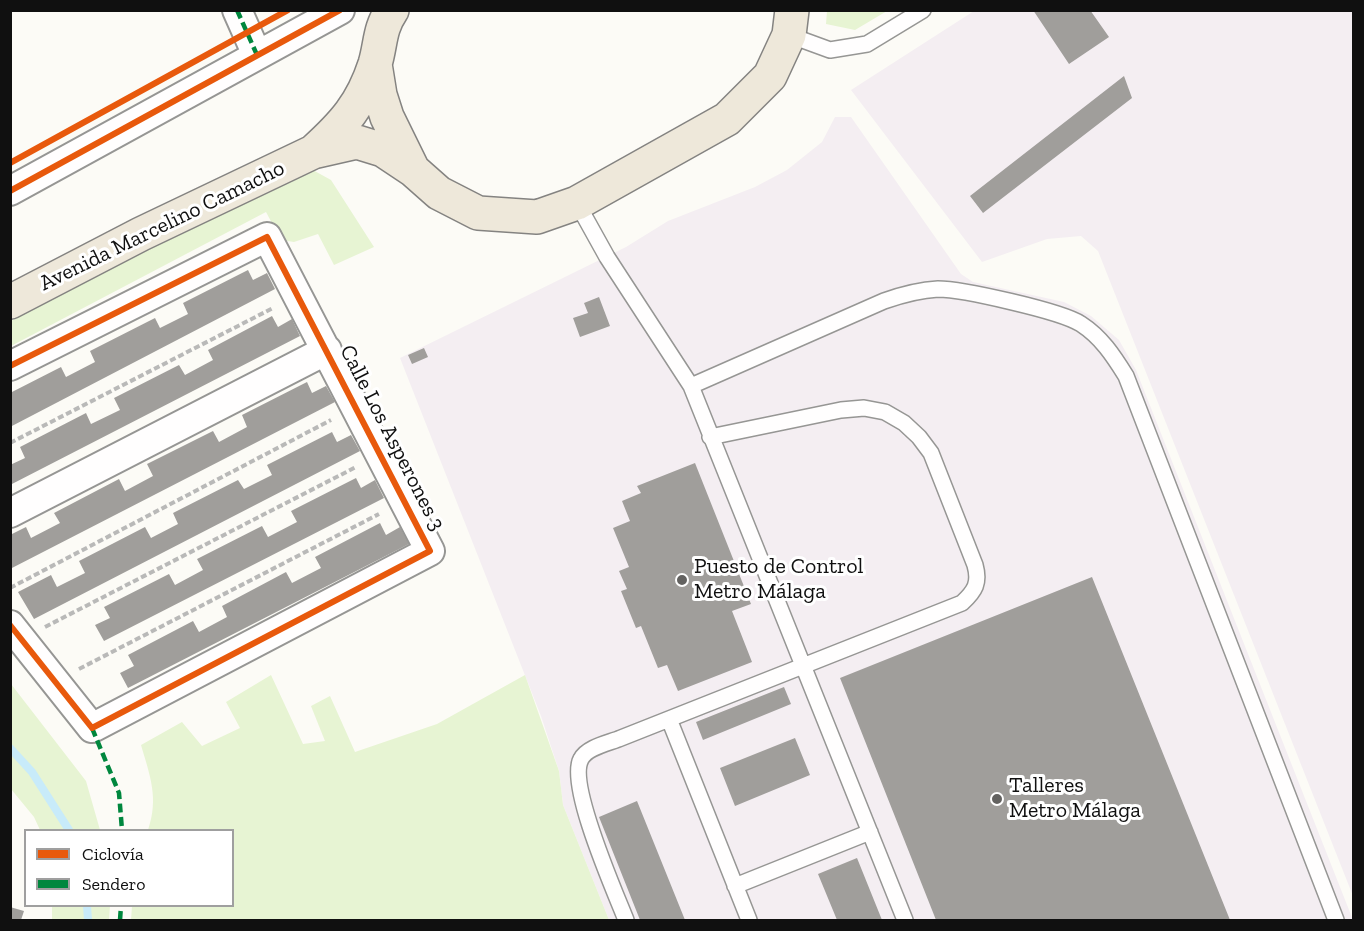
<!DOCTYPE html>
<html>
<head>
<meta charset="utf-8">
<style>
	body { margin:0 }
	#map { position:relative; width:1364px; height:931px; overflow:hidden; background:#fcfbf6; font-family:"Zilla Slab",serif }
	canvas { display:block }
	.frame { position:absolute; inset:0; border:12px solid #101010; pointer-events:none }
	.legend { position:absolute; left:24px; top:829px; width:210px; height:78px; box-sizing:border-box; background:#fff; border:2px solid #9f9f9f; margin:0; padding:8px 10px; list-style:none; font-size:18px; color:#101010 }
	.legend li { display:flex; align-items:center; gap:12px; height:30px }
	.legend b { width:30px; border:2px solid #9f9f9f }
</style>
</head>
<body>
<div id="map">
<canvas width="1364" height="931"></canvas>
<div class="frame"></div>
<ul class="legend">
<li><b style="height:8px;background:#e8590c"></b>Ciclovía</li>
<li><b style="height:8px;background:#00873e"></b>Sendero</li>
</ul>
</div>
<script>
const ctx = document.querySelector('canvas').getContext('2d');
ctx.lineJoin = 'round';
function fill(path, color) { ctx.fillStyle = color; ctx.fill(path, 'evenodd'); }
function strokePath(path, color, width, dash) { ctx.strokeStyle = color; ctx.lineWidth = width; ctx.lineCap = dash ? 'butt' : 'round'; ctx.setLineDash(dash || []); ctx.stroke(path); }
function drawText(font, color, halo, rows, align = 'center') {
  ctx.font = font + ' "Zilla Slab",serif'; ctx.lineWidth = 6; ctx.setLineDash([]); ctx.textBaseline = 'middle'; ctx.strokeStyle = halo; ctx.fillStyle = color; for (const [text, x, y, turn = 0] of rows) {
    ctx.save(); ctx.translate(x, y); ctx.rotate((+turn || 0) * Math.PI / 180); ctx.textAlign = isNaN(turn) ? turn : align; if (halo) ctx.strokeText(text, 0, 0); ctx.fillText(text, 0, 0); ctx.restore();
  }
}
fill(new Path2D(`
	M974,11H1353V896L1098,251L1081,236L1047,239L982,262L851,90Z
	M835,117H851L961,274L973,282L1064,302L1091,316L1119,340L1136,370L1353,920H609L563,805L559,771L541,716L400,358L626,247L668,221L755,187L787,170L822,142Z`), '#f4eef2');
fill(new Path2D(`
	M827,11V10L887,11L855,30L826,24Z
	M311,169L331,180L374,247L334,265L318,234L294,242L281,240L266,212L11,346V321L147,246Z
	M271,675L303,744L325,741L311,706L330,696L355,752L437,724L525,675L559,771L563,805L609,920H131L132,906H232V830H148C159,798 150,776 141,745L182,722L202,746L240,728L226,702Z
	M11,684L86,781L100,830H40L34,817L11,789Z
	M52,906H110L109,920H52Z`), '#e7f4d3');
strokePath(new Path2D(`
	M10,748L32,772L69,830
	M87,906L88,920`), '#c8ebfa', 8);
fill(new Path2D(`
	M1033,10H1090L1109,37L1069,64Z
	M1124,76L1132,98L983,213L970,196Z
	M248,270L253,280L267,273L275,289L10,427V393L61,367L66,377L95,362L90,351L155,318L160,328L188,314L183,303Z
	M599,297L610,326L580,337L573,318L588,313L584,303Z
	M272,316L278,327L292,319L300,336L10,485V465L25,458L20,447L86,413L91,424L120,410L114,398L179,365L185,375L213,360L208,350Z
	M424,348L428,357L412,364L408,355Z
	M307,382L312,393L326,386L335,402L10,569V535L26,527L31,538L60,523L54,513L119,479L125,491L153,476L147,464L213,431L219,442L247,427L242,415Z
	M332,432L337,442L351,435L360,451L34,619L18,592L51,575L57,587L85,573L79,561L145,527L151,538L178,524L173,513L238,480L244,489L272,475L267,465Z
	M695,463L751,604L732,611L752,662L678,691L667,665L658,668L641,626L636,628L621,591L627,589L619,571L629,567L613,528L630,521L622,501L641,493L637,486Z
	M356,478L361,488L375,480L384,498L104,641L95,625L110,618L104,607L169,574L175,585L203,570L197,559L262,526L268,537L297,522L291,511Z
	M380,523L386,535L400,527L409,544L128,688L120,673L134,666L128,655L193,621L199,632L227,617L222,606L286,572L292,583L321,568L315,557Z
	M1092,577L1230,920H936L840,678Z
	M784,687L791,704L703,740L696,722Z
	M795,738L810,775L735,806L720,768Z
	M637,801L685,920H640L599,817Z
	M857,858L882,920H837L818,874Z
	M10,907L24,911L21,920H10Z`), '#a09e9b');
const lane = new Path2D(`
	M789,35L830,50L867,44L923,10
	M577,203L607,257L691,386L905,920
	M691,386L884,301C901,295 919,290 938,289C962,289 1061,311 1081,324C1101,337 1113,355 1126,376L1336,920
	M669,719L749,920
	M735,886L870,832
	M626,920C615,892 567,784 581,759C587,747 609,743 621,738L962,603C975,591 980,583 975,565L931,453L919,437L904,423L885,412L864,408L841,410L710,437`);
const street = new Path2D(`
	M237,10L257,55
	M10,191L340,10
	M10,366L267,237L430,551L92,728L10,625
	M10,513L327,350`);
const primary = new Path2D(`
	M375,64L380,95L387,117L413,170
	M313,152C344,124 362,104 375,64C381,44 379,29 392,10
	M10,302L141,234L313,152L357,142L383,150L413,170L439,193L478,213L537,217L577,203L727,119L770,76L789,35L792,10`);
strokePath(lane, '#969694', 18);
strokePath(street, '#969694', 32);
strokePath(primary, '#848381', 36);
strokePath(new Path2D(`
	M10,443L273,308
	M10,588L331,420
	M45,627L356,467
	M79,669L379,514`), '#b9b9b8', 4, [6, 3]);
strokePath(lane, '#fffefe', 15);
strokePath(street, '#fffefe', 28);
strokePath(primary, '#eee8da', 33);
strokePath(new Path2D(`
	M237,10L257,55
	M92,728L119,793L122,830
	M120,920L121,906`), '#00873e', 4.5, [9, 4.5]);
strokePath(new Path2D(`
	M10,163L288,10
	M10,191L340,10
	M10,366L267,237L430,551L92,728L10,625`), '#e8590c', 6);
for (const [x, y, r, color] of [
	[682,580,6,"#636260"],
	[997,799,6,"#636260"]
]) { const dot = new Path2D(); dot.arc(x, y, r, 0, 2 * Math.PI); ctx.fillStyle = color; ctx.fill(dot); strokePath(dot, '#fff', 2); }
drawText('22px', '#101010', '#fff', [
	["Avenida Marcelino Camacho",162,226,-26],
	["Calle Los Asperones 3",392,438,63]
]);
drawText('22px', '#101010', '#fff', [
	["Puesto de Control",694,567],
	["Metro Málaga",694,592],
	["Talleres",1009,786],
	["Metro Málaga",1009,811]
], 'left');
</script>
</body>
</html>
